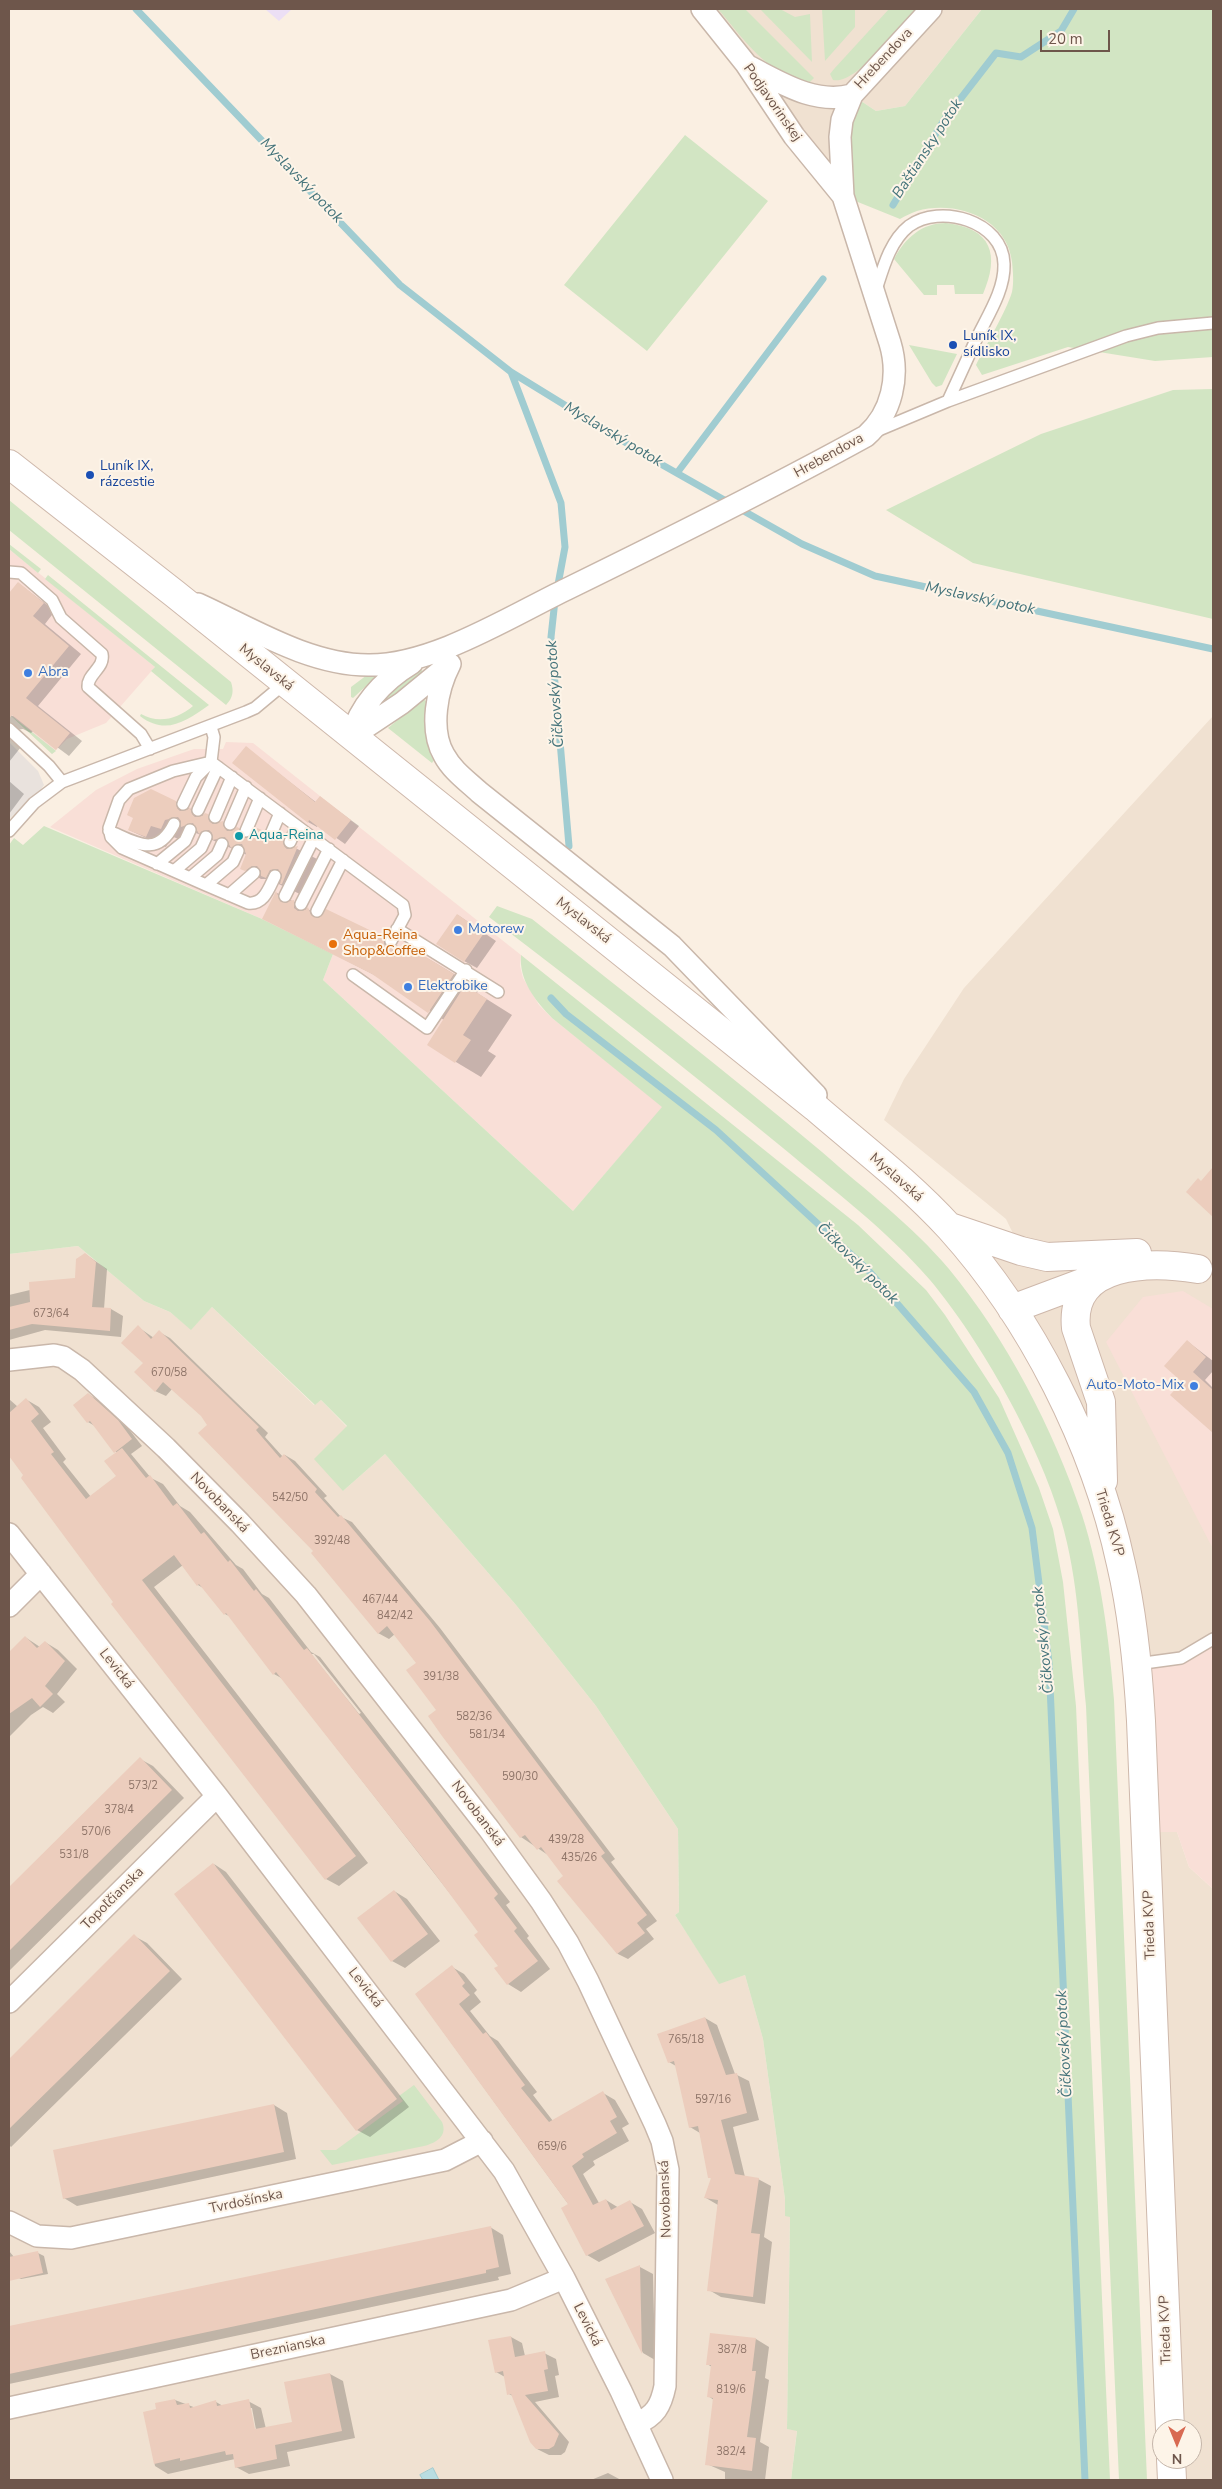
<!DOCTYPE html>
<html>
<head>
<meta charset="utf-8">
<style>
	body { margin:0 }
	#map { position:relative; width:1222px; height:2489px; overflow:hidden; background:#faefe2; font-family:"Nunito Sans",sans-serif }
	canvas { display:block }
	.frame { position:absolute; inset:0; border:10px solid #6e564b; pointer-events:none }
	.north { position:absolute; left:1152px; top:2419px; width:50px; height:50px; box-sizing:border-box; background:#fdf4e8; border:1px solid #c4b5a9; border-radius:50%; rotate:180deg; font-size:14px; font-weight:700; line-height:20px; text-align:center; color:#6e564b }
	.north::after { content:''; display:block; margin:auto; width:18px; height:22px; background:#d86a52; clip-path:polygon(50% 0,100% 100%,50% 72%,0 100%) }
	.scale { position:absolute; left:1040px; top:30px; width:70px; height:22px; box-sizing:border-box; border:2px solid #6e564b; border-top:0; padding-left:6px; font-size:15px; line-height:18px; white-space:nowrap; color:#6e564b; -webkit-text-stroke:4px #fdf4e8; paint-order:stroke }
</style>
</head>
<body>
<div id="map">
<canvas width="1222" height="2489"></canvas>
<div class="frame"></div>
<div class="north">N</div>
<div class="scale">20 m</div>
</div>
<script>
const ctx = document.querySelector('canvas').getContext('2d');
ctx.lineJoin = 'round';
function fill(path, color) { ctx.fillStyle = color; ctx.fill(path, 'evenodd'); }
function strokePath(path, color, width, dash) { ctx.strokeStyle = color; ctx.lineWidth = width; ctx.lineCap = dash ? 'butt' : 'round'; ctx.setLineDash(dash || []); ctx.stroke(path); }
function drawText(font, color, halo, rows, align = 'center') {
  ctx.font = font + ' "Nunito Sans",sans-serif'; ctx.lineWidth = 4; ctx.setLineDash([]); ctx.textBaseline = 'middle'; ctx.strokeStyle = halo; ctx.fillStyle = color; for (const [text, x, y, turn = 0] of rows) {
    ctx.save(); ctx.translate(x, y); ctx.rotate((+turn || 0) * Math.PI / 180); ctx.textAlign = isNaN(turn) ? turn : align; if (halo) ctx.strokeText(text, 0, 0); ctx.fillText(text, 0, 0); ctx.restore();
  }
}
fill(new Path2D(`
	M702,9H982L905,106L876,111L852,95L843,196Z
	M1213,716V1639L1187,1655L1138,1663L1106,1507L970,1251L1021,1250L1006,1219L884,1120L904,1079L964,988Z
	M78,1246L144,1301L170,1312L191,1329L212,1307L314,1405L321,1400L347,1427L343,1491L385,1454L516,1605L596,1706L678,1829L679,1912L675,1915L719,1983L745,1975L763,2039L785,2199V2216H790L787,2429L797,2430L791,2480H9V1254Z
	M1146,1832H1177L1189,1867L1213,1889V2480H1173L1172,2459H1192V2429H1170Z`), '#f0e1d1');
fill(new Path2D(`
	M9,549L155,667L106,723L67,739L52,754L9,714Z
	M226,742L253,743L521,955L520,966L523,978L539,1005L552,1018L663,1107L573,1211L323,980L333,954L262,919L50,827L96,790L137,769L194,749H223Z
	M1183,1291L1213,1309V1549L1106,1342L1143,1297Z
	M1213,1639V1889L1189,1867L1177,1832H1146L1138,1665L1170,1661Z`), '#f9dfd7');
fill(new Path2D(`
	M9,742L38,771L44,785L37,795L9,819Z`), '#e9e2dd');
fill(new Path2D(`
	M265,9H292L279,21Z`), '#ecdff5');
fill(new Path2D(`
	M718,9H745L814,78L810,82C768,77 743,38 718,9Z
	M760,9H780L795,17L810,14L812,62Z
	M822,9H855V27L825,61Z
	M889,9H916C900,26 857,85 833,80L830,74L834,69Z
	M982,9H1213V357L1155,361L1068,347L982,375L976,365C986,345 1006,312 1012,292C1014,283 1013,271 1012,262C1007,218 956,200 917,211C911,213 905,216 900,219L843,196L852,95L876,111L905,106Z
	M685,135L768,201L647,351L564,285Z
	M946,223C992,228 1000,255 983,294H955L954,285H937V295H924L894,259C905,238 922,223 946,223Z
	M909,345L957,354L942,385L936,387L932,383Z
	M1213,389V619L973,563L886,510L1041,434L1173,390Z
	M9,500L231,682C234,691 233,698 226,705L9,530Z
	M9,544L41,569L38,573L9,549Z
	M48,575L209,705C186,721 166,736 140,716L141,714C158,724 178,719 193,706L151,671L155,667L45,579Z
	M420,669L424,672L384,702L381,700L386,694Z
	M367,675L377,676L353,698L351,697V687Z
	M423,699L426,701C424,719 424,744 434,760L432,763L388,728Z
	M9,714L56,751L52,754Z
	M44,826L262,919L333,954L323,980L573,1211L662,1107L552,1018C535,1000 519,981 521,955L858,1225L926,1290L945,1315L999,1398L1039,1488L1053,1529L1063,1582L1076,1706L1110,2480H791L797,2431L787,2429L790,2217L785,2216V2199L763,2039L745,1975L719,1984L675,1915L679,1912L678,1829L596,1706L516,1605L385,1454L343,1491L314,1459L347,1426L321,1400L315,1405L212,1307L191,1330L170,1312L144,1301L78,1246L9,1254V845L14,838L23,845Z
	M497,906L532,919C629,996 727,1072 822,1152C865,1190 912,1225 949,1269C1006,1338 1054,1430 1082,1515C1101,1574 1109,1638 1114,1700L1147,2480H1119L1086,1706C1080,1644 1079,1580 1061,1520C1039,1444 981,1341 930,1280C887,1230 833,1190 783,1148C687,1069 588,992 489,917Z
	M414,2085L442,2122C448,2136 436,2143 424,2146L332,2165L320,2150H336L403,2101L399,2096Z`), '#d2e5c3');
const water = new Path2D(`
	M433,2468L439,2480H423L420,2475Z`);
fill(water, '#b9dde1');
strokePath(water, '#a0ccd1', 1);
fill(new Path2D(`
	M18,583L55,611L45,624L81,654L38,706L82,741L69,756L34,730L31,733L23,729L16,730L21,747L9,762V715L17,717L9,711V595Z
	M246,748L317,803L321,798L359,826L345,844L318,825L317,827L308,822L234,763Z
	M9,781L24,794L9,814Z
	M176,802L252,837L264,832L317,859L302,895L268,879H261L242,868L247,855L189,830L181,840L171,836L166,847L129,830Z
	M277,893L321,916L384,938L409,953L427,958L479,989L477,993L512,1015L488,1051L496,1056L481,1077L456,1062L444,1020L384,980L264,918Z
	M458,915L496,941L477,968L464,961Z
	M85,1254L107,1269L104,1309H111L123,1316L121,1337L45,1330L9,1340V1295L76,1279Z
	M138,1327L154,1338L159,1332L170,1338L268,1433L265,1437L283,1457L285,1455L295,1461L327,1496L324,1498L341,1517L352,1522L440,1628L615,1859L611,1862L657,1921L646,1929L654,1939L628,1959L618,1954L559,1881L565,1876L548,1855L521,1837L438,1710L418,1663L395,1634L389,1639L378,1633L315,1552L202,1415L172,1389L166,1396L155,1391L144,1363Z
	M1187,1341L1213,1361V1371L1205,1380L1213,1388V1432L1172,1395L1184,1382Z
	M88,1394L98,1400L128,1428L142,1446L131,1454L151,1478L163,1484L180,1506L190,1512L236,1565L243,1569L262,1594L269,1598L311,1652L320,1657L510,1902L506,1905L529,1936L527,1938L550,1969L521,1992L508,1984L496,1968L500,1966L480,1932L283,1679L274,1674L231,1617L225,1614L205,1589L198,1585L183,1565L154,1587L368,1863L339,1886L326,1879L114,1602L9,1454V1399L18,1407L27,1400L39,1407L51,1422L43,1428L66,1459L63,1462L91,1497L118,1477L117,1453L95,1426L88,1422ZM311,1654H314L361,1713L359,1714Z
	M25,1637L40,1647L45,1642L58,1650L77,1669L57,1694L65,1702L53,1713L43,1707L31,1715L9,1737V1653Z
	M140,1759L153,1766L184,1798L9,1971V1889Z
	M214,1864L226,1872L409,2107L370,2137L357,2130Z
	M394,1891L407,1899L440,1941L405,1968L392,1961Z
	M134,1936L147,1943L182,1979L11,2147L9,2145V2060Z
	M452,1967L464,1974L477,1990L474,1993L481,2002L470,2011L490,2036L498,2041L516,2065L537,2092L533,2095L553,2121L603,2093L615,2100L629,2124L622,2128L629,2141L593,2161L595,2165L583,2174L599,2203L606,2200L619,2208L630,2202L642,2209L655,2233L599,2262L587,2255L569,2205L416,1994Z
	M705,2018L717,2025L735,2074L749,2081L759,2120L733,2127L745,2177L758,2179L771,2186L764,2237L772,2242L765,2304L721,2297L709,2290L718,2205L706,2198L712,2179L709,2177L700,2133L690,2127L676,2066L669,2062Z
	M274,2105L287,2113L296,2159L77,2206L64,2198Z
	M490,2227L503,2235L511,2274L498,2277L499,2280L9,2384V2328Z
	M9,2251L14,2257L38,2253L44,2256L48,2274L21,2279L15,2276L11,2258L9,2260Z
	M640,2267L653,2274L655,2360L643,2353L607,2279Z
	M711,2334L756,2339L769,2347L765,2378L769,2380L760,2442L769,2447L765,2480H725V2472L707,2464L714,2400L708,2396L712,2367L707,2364Z
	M511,2337L522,2343L525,2356L544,2353L556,2359L559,2375L555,2376L559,2397L535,2402L569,2442L565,2452L561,2455H549L537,2449L513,2396L509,2394L505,2377L496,2372Z
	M330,2374L343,2381L355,2438L287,2452L290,2466L249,2474L236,2467L235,2459L168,2474L155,2466L145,2413L157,2410L175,2400L196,2408L216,2402L223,2406L248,2401L261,2408L266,2429L293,2423ZM249,2408H252L257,2435L255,2436Z
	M608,2473L621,2480H591Z`), '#0003');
strokePath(new Path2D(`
	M136,9L400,285L511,372L659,463L802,544L875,576L1213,649
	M893,205L944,120L996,53L1021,57L1061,31L1074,9
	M511,372L561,503L565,547L557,590
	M677,473L823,279
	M555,600L551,637L569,846
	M551,998L566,1014L716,1130L868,1270L974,1392L1008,1453L1032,1528L1049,1663L1085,2480`), '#a0ccd1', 7);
fill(new Path2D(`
	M18,582L44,603L33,616L69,646L26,698L70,733L56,750L12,715L9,719V593Z
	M246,746L315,802L320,796L351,820L335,840L309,820L308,823L232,763Z
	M151,789L176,801L177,808L180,811L187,810L190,807L192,814L195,817L202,816L205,813L208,814L209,821L213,824L223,821V825L227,831H231L237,827L239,828L240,835L244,838L255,834L257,828L264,831V835L268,841H272L278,837L283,840L284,846L287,849L298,846L282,884H280L282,875L278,869L270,870L266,878L261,876V871L257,866H252L245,871L240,869L246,854L242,844H237L231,848L225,837L213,840L212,833L209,830L202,831L199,834L193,823L181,827V821L178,817L165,820L161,829L151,826L146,837L128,830L133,818L127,815L134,798Z
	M276,891L281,902L294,900V908L298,911L305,910L308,907L311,915L318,918L326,909L384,937V944L388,948L397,945L408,953L411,948L454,974L428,1013L372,974L262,919Z
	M457,914L484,933L464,962L436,944Z
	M465,985L487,999L463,1035L471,1040L455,1063L427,1045Z
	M1213,1167V1217L1186,1192L1198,1178L1201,1181Z
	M85,1253L96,1262L92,1307L111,1308L110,1331L32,1324L9,1330V1307L30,1302L29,1282L75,1278L76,1259Z
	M138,1325L151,1339L159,1330L259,1427L256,1430L280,1458L284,1454L317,1489L315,1492L338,1517L341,1515L430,1621L605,1853L601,1856L647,1915L637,1923L645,1933L617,1954L557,1881L563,1876L541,1847L537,1850L525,1835L520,1838L442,1736L428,1716L436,1710L406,1670L416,1663L387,1626L378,1634L311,1553L313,1551L198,1433L207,1425L201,1416L163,1382L155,1392L134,1372L143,1363L121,1343Z
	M1187,1340L1206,1357L1193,1372L1213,1390V1433L1170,1395L1182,1382L1164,1366Z
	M88,1393L118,1420L132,1439L114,1453L90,1421L87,1423L73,1405Z
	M26,1398L39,1414L31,1421L54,1452L51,1454L86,1499L116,1476L104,1461L122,1448L146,1478L150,1475L173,1506L177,1503L201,1534L204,1532L228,1562L230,1560L254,1591L256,1589L304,1650L307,1648L427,1801L498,1894L494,1898L517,1928L514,1931L538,1961L507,1985L494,1968L498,1966L474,1935L478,1932L432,1870L276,1672L273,1675L226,1613L224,1615L199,1584L197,1586L174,1555L142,1580L356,1856L325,1880L111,1604L113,1602L21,1478L23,1475L9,1456V1413Z
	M25,1636L37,1648L45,1641L65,1661L45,1686L53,1694L40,1707L32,1698L9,1714V1652Z
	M140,1757L172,1790L9,1951V1887Z
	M213,1863L397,2099L356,2131L174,1894Z
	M394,1890L428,1934L391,1962L357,1918Z
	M134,1934L170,1971L9,2129V2059Z
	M452,1965L465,1983L462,1986L470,1995L459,2004L483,2034L486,2032L504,2057L525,2085L521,2088L549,2122L603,2091L617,2117L610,2121L617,2133L582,2154L584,2157L572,2166L593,2205L606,2199L611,2210L630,2200L644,2226L586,2256L561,2208L568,2204L415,1994Z
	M705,2017L726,2075L737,2073L747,2113L721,2120L735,2174L759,2178L751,2233L760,2234L753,2297L707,2291L718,2200L704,2198L711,2178H708L698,2126L689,2128L674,2061L668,2063L657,2034Z
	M274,2104L284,2152L63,2199L53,2150Z
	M491,2226L499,2267L486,2270V2273L9,2374V2326Z
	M38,2251L43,2273L9,2281V2257Z
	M640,2265L642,2354L605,2279Z
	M710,2333L756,2338L752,2371H756L747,2437L756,2438L752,2471L705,2465L713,2398L707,2397L711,2365H706Z
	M511,2336L515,2357L545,2351L548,2369L544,2370L548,2391L525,2395L559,2434L554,2446L549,2449H536L530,2442L511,2394L507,2395L503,2371L495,2373L488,2340Z
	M330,2373L342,2431L275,2445L277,2459L235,2468L233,2454L226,2455L225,2451L180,2461V2458L154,2464L143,2412L156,2409L155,2403L175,2399L177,2405L189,2403L190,2408L216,2400L217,2406L249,2399L255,2429L292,2422L284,2382Z`), '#eccdbd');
const lane = new Path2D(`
	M948,401L1126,336L1158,328L1213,323
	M874,432L948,401C957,381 966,362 975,342C986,318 1005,291 1004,264C1003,221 940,203 909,226C890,241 883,268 876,290
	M9,572L21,573L52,600L61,618L102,654C105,668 87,674 88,687L141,734L150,749
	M9,729L49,766L62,782
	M183,804L196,777L211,762L214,737L211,727
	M198,810L218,767
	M215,817L232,777
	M230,824L246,787
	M9,831L34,803L62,782L246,712L255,708L285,683
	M109,831C137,843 157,858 174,824
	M246,831L260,798
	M271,834L280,813
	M290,842L297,826
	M238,851L233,862L206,885L122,848L111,837L109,828L119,800L129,789L173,771L211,762L403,905L405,915L391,941
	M157,864L185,841L190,830
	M174,871L201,848L206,837
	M190,878L217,855L222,844
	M206,885L248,903C264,905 269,888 275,876
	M229,895L254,873
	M285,896L314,838
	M301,904L329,849
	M317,911L343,860
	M397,929L498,992
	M353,975L427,1028L466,970
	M1137,1664L1181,1658L1213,1639`);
const street = new Path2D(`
	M702,9L746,64L794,136L843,196
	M748,66C780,82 814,105 852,95
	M198,604C251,628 309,665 368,665C432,666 509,617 567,589C667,540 768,490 866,436C892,413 900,376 890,343L843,196L840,137L842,120L852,95L931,9
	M450,664C437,689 429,729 444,755C452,770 466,780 479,792L672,946L816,1095
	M351,737L402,703L447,666
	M351,737C361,704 384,680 412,663
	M9,1360L54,1355L63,1357L82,1370L166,1448L240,1523L306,1595L489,1829L541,1901L568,1943L588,1981L655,2124L662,2141L668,2170L665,2386C661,2406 655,2416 636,2424
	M9,1534L217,1796L504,2171L564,2278L621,2391L662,2480
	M9,1606L41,1574
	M9,2002L217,1796
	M9,2222L37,2236L71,2238L445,2160L482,2141
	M9,2408L511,2300L564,2278`);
const secondary = new Path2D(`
	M9,464L175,594L815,1107C860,1146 909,1183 950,1228C1032,1319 1095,1444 1121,1564C1133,1615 1138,1668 1141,1721L1170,2429
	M950,1227L1021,1251L1047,1257L1137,1253
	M1012,1309L1095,1278
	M1103,1481L1101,1402L1076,1328C1069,1261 1151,1261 1198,1269
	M1171,2459L1172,2480`);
strokePath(lane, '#c9b7aa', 14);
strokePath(street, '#c9b7aa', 24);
strokePath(secondary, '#ceb8ab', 30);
strokePath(lane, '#fff', 11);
strokePath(street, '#fff', 21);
strokePath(secondary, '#fff', 28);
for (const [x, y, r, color] of [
	[953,345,5,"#1a4fb4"],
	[90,475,5,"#1a4fb4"],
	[28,673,5,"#3f7fe0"],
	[239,836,5,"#0f9aa8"],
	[458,930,5,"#3f7fe0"],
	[333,944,5,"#e8710a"],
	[408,987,5,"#3f7fe0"],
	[1194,1386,5,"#3f7fe0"]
]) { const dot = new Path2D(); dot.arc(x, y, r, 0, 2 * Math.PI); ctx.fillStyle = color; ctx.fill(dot); strokePath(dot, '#fdf4e8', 2); }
drawText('11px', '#8e7468', null, [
	["673/64",51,1314],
	["670/58",169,1373],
	["542/50",290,1498],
	["392/48",332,1541],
	["467/44",380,1600],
	["842/42",395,1616],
	["391/38",441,1677],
	["582/36",474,1717],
	["581/34",487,1735],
	["590/30",520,1777],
	["573/2",143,1786],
	["378/4",119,1810],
	["570/6",96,1832],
	["439/28",566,1840],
	["531/8",74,1855],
	["435/26",579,1858],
	["765/18",686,2040],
	["597/16",713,2100],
	["659/6",552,2147],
	["387/8",732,2350],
	["819/6",731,2390],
	["382/4",731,2452]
]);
drawText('14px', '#6e564b', '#fdf4e8', [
	["Hrebendova",884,59,-47],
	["Podjavorinskej",772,103,55],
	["Hrebendova",829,456,-29],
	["Myslavská",266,668,39],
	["Myslavská",583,921,38],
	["Myslavská",896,1178,41],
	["Novobanská",219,1503,46],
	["Trieda KVP",1109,1523,73],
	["Levická",116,1669,52],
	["Novobanská",477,1814,53],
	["Topoľčianska",113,1899,-45],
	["Trieda KVP",1150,1925,-92],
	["Levická",365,1988,52],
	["Novobanská",666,2199,-92],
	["Tvrdošínska",246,2202,-12],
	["Levická",587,2325,63],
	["Trieda KVP",1166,2330,-92],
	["Breznianska",288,2348,-12]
]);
drawText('14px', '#164399', '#fdf4e8', [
	["Luník IX,",963,337],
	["sídlisko",963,353],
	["Luník IX,",100,467],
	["rázcestie",100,483]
], 'left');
drawText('14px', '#366cbe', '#fdf4e8', [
	["Abra",38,673],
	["Motorew",468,930],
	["Elektrobike",418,987],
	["Auto-Moto-Mix",1184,1386,"right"]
], 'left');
drawText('14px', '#0d838f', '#fdf4e8', [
	["Aqua-Reina",249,836]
], 'left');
drawText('14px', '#c56008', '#fdf4e8', [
	["Aqua-Reina",343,936],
	["Shop&Coffee",343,952]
], 'left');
drawText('italic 15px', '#44737a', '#fdf4e8', [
	["Baštiansky potok",928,149,-57],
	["Myslavský potok",301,181,46],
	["Myslavský potok",613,435,31],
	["Myslavský potok",980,599,12],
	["Čičkovský potok",556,694,-94],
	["Čičkovský potok",857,1264,45],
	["Čičkovský potok",1044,1640,-96],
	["Čičkovský potok",1065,2044,-93]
]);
</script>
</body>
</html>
